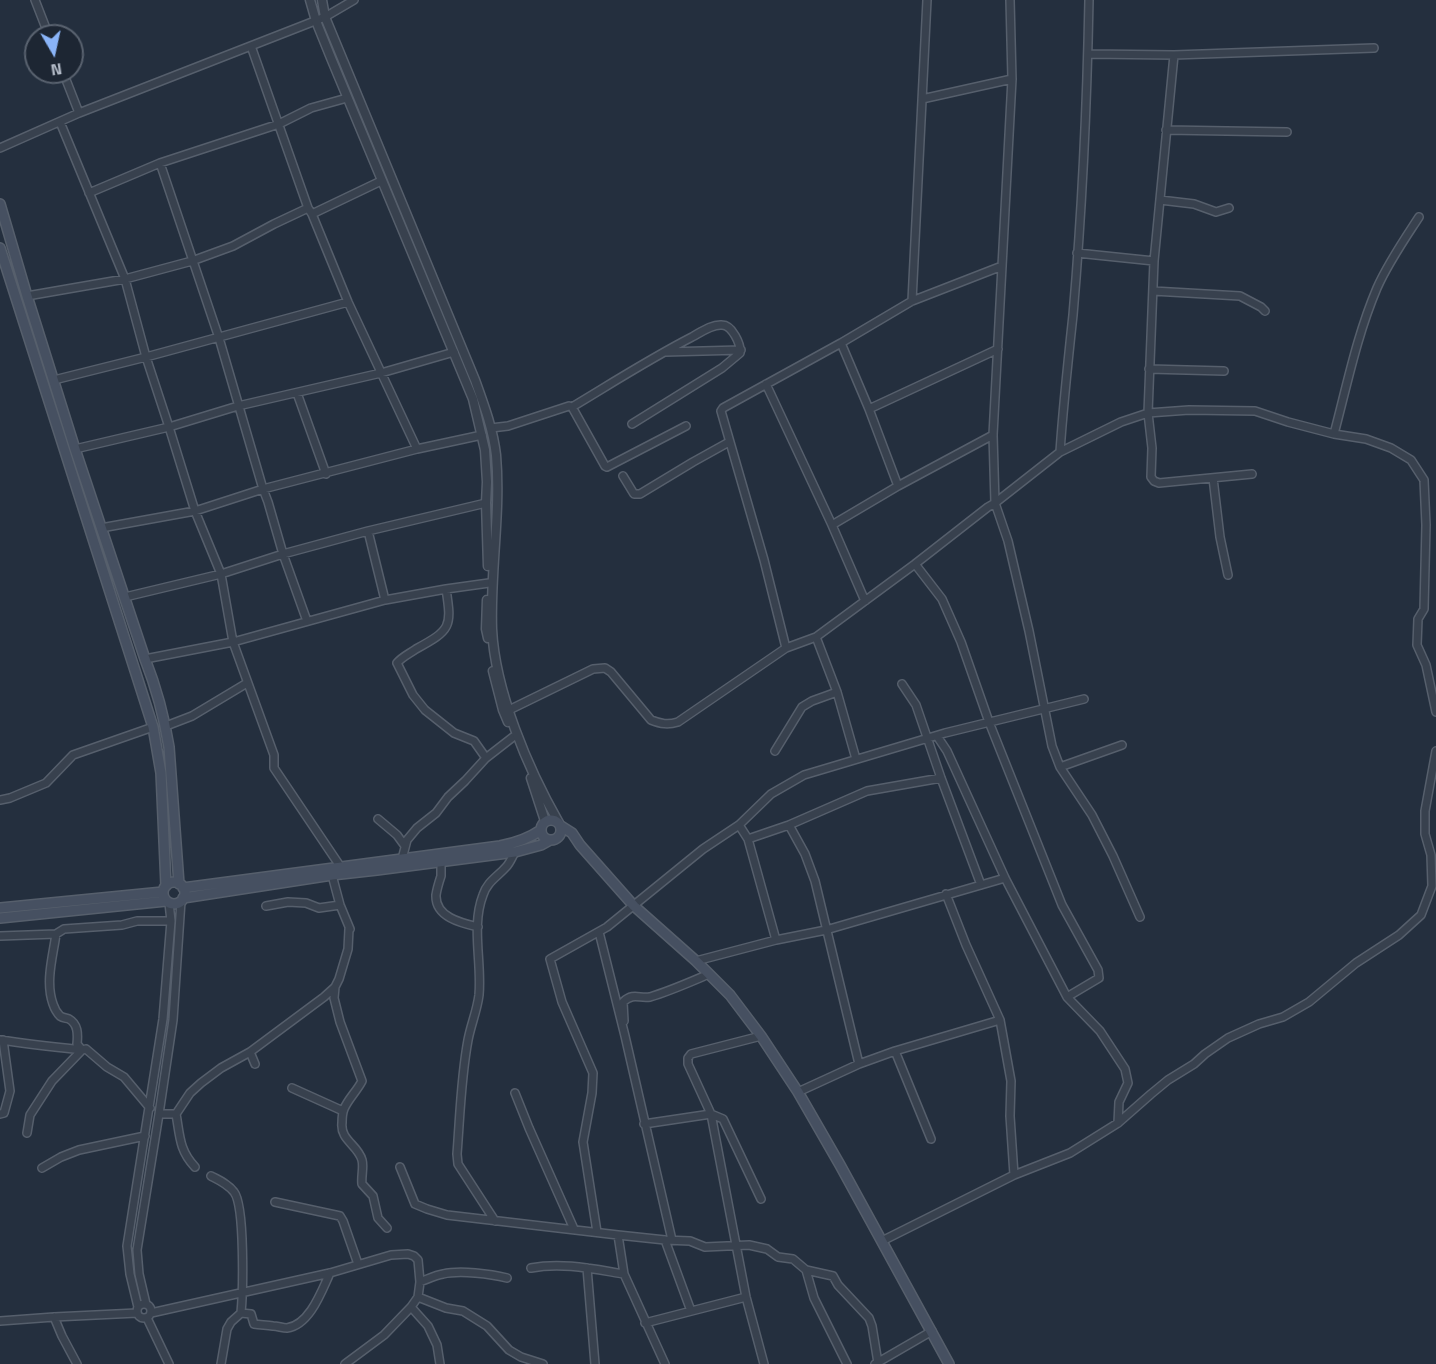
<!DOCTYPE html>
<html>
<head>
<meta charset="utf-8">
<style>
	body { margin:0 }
	#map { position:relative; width:1436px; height:1364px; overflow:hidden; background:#242f3e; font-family:"Titillium Web",sans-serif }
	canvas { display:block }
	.north { position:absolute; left:24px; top:24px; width:60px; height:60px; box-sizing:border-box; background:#1d2633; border:2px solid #59626f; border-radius:50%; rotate:171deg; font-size:16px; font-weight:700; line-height:24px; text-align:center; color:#b4bcc9 }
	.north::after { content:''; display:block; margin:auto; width:21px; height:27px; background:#8ab4f8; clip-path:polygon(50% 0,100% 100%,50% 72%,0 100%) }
</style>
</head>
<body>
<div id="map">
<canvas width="1436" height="1364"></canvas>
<div class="north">N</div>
</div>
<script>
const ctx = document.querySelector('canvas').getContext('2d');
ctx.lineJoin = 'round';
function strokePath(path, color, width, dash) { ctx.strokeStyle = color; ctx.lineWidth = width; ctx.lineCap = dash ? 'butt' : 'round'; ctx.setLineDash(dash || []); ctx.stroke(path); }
const minor = new Path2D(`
	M35,0L49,36
	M1010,0L1012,79L993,435L995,503L1008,541L1029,631L1052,746L1060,767L1092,815L1113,856L1140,917
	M251,46L308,208L312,214L348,302L417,449
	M1088,54L1174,55L1374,48
	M1174,55L1154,261L1148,413L1152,448L1151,477L1154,481L1159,483L1252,474
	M63,72L79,113
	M922,99L1012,79
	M60,122L125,279L146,357L169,427L195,511L221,574L233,642L274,755V768L340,866
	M1166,130L1287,132
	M0,148L79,113L325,17L354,0
	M160,163L219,338L263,489L268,502L283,554L307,621
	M89,193L160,163L279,124L311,108L347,98
	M1160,200L1194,204L1216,212L1229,208
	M312,214L381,181
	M1077,253L1154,261
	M1153,291L1240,296L1261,307L1265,311
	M27,296L125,279L192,261L233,246L274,224L308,208
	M912,301L927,0
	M841,343L869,409L898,486
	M665,352L741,350
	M1149,369L1224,371
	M54,380L146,357L348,302
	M766,384L832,525L865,601
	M297,393L326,474
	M572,407C612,383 651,358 692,337C701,332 712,324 722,325C732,325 741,344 740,353L722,368L632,424
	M869,409L998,349
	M491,428L508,426L569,406L572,407L605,466L607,467L686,426
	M1334,434C1347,385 1357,335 1377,288C1388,263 1404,240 1419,217
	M75,449L169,427L238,406L381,373L454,352
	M1060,452C1063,407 1068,361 1073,315C1082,211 1087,105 1089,0
	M623,476L634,494H640L693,462L729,442
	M1213,478L1220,537L1228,575
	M832,525L898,486L993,435
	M101,528L195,511L263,489L417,449L482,435
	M368,531L385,600
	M915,564L942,599L961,642L989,722L1062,905L1098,970L1099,978L1067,997
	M446,589C452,627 451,630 416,649C409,654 402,657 397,663L413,695L425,710L454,733L474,741L486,758
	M125,597L221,574L283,554L368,531L486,503
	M816,637L837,692L856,759
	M786,648L764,560L721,411L723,408L841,343L912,301L1002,266
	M145,659L233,642L385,600L446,589L489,583
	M902,684L916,705L941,778L981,885
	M509,710L593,669L605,668L611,672L651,720C661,724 668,725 678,722L786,648L816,637L915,564L988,507L995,503L1060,452L1121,422L1148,413L1189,410L1255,411L1288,422L1334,434L1366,439L1391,448L1411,460L1424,480L1426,525L1424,609L1418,619L1417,645L1426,665L1436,712
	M166,726L192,716L247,683
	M937,736L947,751L1005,878L1067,997L1100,1031L1125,1069L1128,1083L1119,1102L1118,1123
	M775,751L802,707L812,701L837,692
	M1060,767L1122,745
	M0,800L10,798L46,783L73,755L153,727
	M378,819L397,835L405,846
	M739,825L748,839L776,940
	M789,825L805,854L815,881L859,1064
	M748,839L789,825L867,791L941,778
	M402,859L407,840L417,828L436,813L448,797L465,781L486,758L513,737
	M441,862C441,866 441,871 441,876C439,882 437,888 436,895C435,917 461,923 478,927
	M332,875L340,905L350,929H349L348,949L339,979L335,987L334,998L340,1022L362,1081C357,1091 348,1099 344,1109C342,1114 342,1119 342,1123C340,1140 358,1145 362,1160C364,1167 361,1176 362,1184L373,1196L378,1218L387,1228
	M946,894L966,945L1000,1020L1011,1081L1010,1116L1014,1175
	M266,906L288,902L306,903L319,908L340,905
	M599,932L625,1036L672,1240
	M56,934C53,956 45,982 53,1004C54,1007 57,1013 60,1016C63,1018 66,1018 69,1019C78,1024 78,1034 77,1044L82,1050
	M0,936L56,934L64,929L122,925L137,921H171
	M696,961L776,940L826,930L1005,878
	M624,1021L623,1002C634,992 639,999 650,997C670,991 690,982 709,974
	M761,1036L691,1054L688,1058V1064L711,1114L746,1297L764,1364
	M0,1040C27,1044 54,1047 82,1050L86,1049L107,1067L124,1077L150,1108
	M895,1051L931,1139
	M250,1052L255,1064
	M292,1088L343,1111
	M798,1092L859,1064L895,1051L1000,1020
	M515,1093L529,1128L574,1229
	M0,1114L4,1113L10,1091L3,1040
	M159,1114H176L190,1093L201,1083L221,1068L250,1052L324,997L335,987
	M176,1114C180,1136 179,1150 195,1167
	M711,1114L723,1119L761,1199
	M644,1124L711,1114
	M27,1133L30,1115L52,1081L82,1050
	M400,1167L415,1204L427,1209L447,1215L618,1235L665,1240L690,1241L705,1247L749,1245L767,1249L778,1257L793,1259L806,1270L833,1276L838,1285L869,1318L872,1326L878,1363
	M42,1168L61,1157L79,1150L145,1136
	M211,1176C219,1180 228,1184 234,1192C245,1206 243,1292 241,1313L231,1322L227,1329L221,1364
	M275,1202L340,1216L343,1221L358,1264
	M495,1221L458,1164L457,1154C460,1116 461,1077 468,1040C471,1024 477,1011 479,995C482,962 471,926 483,895C487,882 497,877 506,867C510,863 512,857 515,852
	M597,1232L583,1142L592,1093L593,1073L562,1002L550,959L607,927L703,849L739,825L771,794L804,775L945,733L1084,699
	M618,1235L624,1274L665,1364
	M665,1240L691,1311
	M882,1241L1014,1175L1070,1153L1118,1123L1151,1094L1168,1080L1194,1064L1205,1054L1228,1038L1259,1024L1283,1017L1309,1002L1356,963L1399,935L1421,915L1432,886L1431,855L1425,834V811L1436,751
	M531,1268C562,1262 593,1269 624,1274
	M587,1268L595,1364
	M806,1270L814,1298L847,1364
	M420,1282C428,1279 436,1275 443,1274C460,1270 491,1274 507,1278
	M418,1297L446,1308L463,1311L487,1326L509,1350L521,1357L543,1364
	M137 1311a7 7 0 1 1 14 0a7 7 0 1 1-14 0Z
	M146,1304L139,1274L137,1250L159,1114L173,1020L181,901
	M138,1307L130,1274L127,1246L163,1019L171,921L169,903
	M411,1307L428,1326L437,1345L440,1364
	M151,1313L330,1273L391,1255L408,1254L414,1256L418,1260L420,1282L418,1297L411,1307L384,1335L345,1364
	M241,1313L251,1314L254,1324C261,1325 267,1325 273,1326C278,1326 282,1328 287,1328C310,1325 322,1290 330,1273
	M54,1317L62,1336L77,1364
	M147,1318L169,1364
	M0,1321L54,1317L137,1313
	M645,1323L746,1297
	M875,1364L932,1331`);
const tertiary = new Path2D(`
	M310,0L316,21L331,58L473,399L485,450L487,482L486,503L488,566
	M322,0L325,17L475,380C484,405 493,429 496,455C501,513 490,571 492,629C495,691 528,769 559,823
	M487,600L486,629L488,638
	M493,671L503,710L508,722
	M531,778L545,821`);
const secondary = new Path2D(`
	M0,204L27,296L75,449L145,659C156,687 164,716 169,747L179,884
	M0,248L153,727L161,773L166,886
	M541 830a10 10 0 1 1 20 0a10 10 0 1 1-20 0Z
	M561,826L572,833L580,845L634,906L696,961L730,995L761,1036L798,1092L840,1165L949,1364
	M163 893a11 11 0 1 1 22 0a11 11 0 1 1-22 0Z
	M183,888L500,846C516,843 528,839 541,830
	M183,898L332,875L377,870L515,852L541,845L550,840
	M0,908L163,892
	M0,918L166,901`);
strokePath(minor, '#565f6c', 10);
strokePath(tertiary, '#565f6c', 11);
strokePath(secondary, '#565f6c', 12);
strokePath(minor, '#38414e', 7);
strokePath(tertiary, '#38414e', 8);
strokePath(secondary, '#465061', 9);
</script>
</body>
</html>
